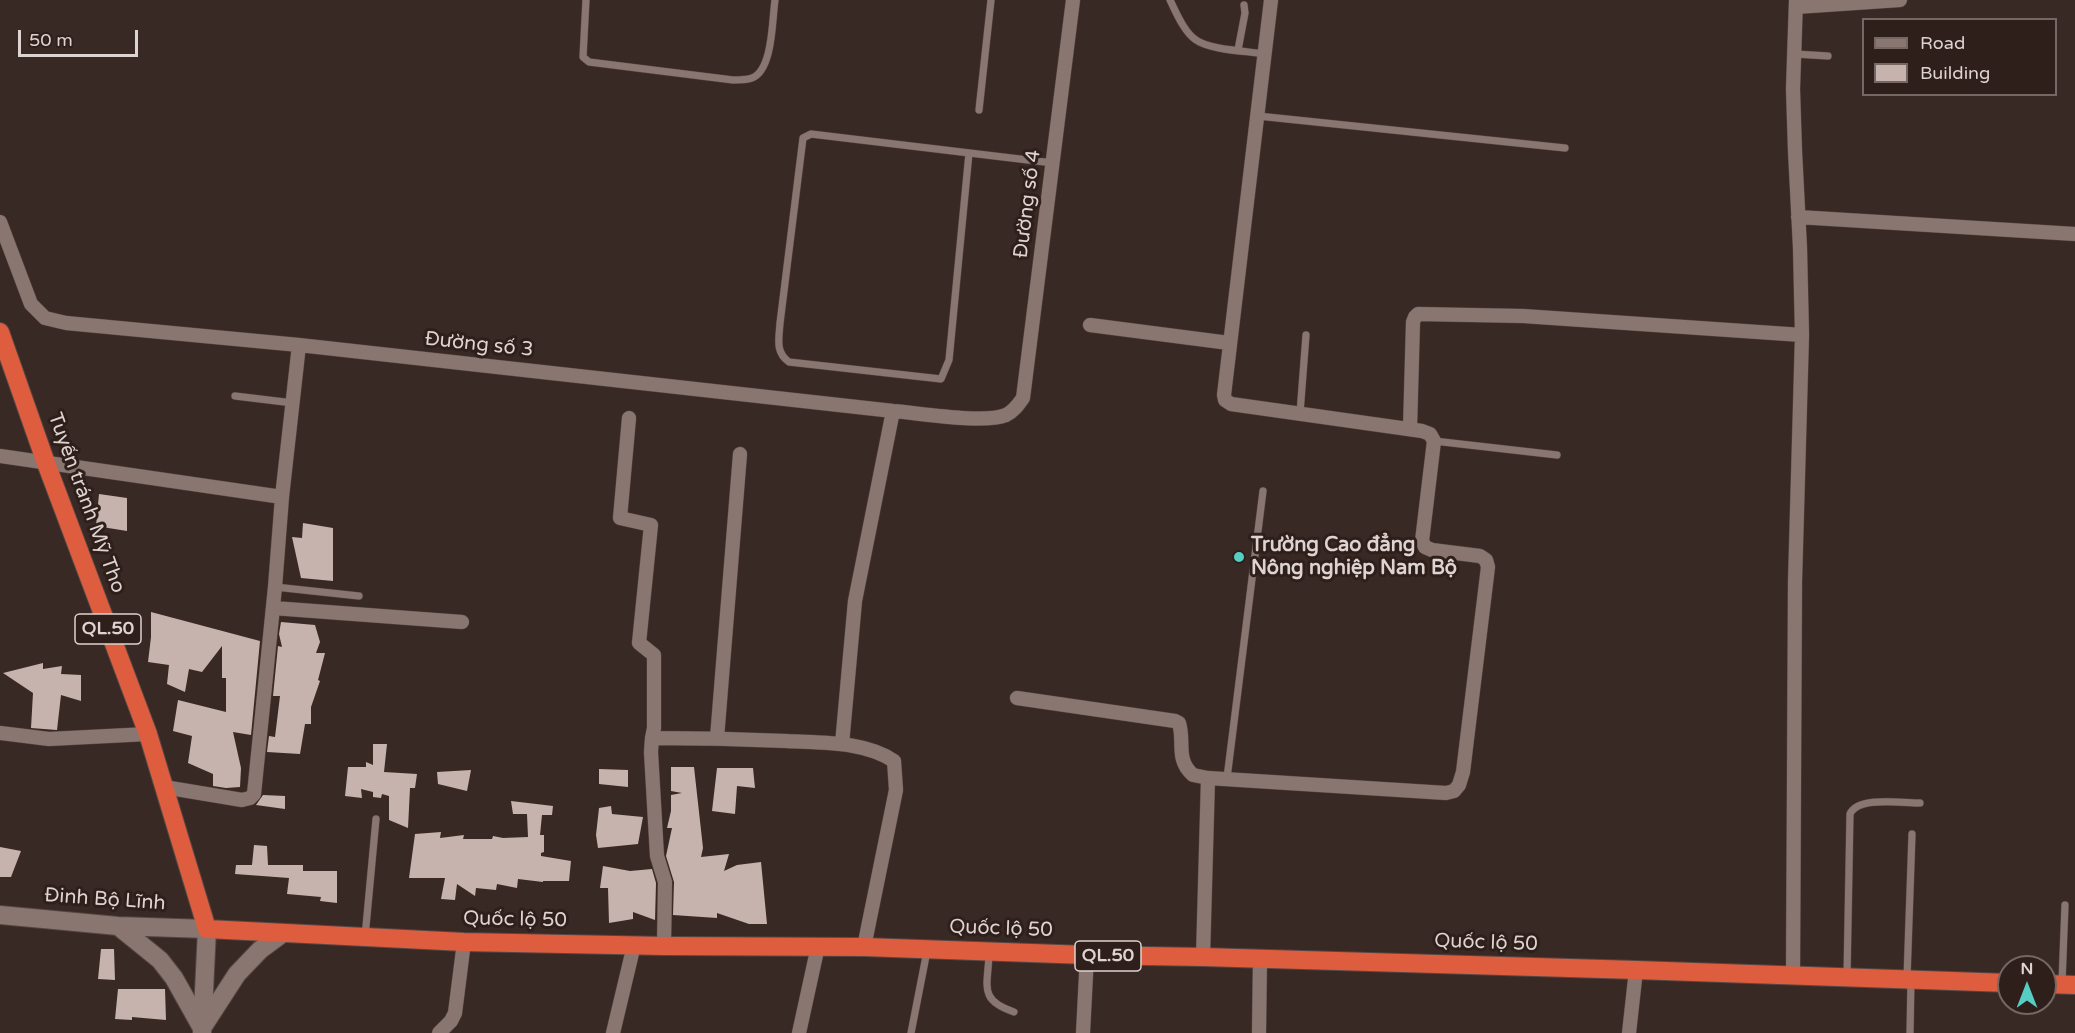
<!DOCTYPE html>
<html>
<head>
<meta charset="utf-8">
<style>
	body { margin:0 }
	#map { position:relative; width:2075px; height:1033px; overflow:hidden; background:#392925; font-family:"Varela Round",sans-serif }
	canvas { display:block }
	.legend { position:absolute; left:1862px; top:18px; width:195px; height:78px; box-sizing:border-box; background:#2f1f1b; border:2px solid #756763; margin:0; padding:8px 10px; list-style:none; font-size:18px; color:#ddd3d0 }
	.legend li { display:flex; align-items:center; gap:12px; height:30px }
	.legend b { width:30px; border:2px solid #756763 }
	.north { position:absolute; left:1997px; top:955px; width:60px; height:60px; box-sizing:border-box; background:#2f1f1b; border:2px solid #756763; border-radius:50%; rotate:0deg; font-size:16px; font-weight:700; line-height:24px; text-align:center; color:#ddd3d0 }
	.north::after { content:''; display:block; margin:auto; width:21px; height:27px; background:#56cec3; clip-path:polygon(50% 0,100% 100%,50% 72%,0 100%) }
	.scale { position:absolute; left:18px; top:30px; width:120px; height:27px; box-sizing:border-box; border:3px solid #ddd3d0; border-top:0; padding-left:8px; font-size:18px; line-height:21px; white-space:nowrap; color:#ddd3d0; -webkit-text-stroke:4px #2f1f1b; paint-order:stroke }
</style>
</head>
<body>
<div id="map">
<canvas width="2075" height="1033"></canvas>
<ul class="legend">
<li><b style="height:8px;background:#897671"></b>Road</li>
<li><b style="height:16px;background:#c7b3ad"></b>Building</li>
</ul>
<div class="north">N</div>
<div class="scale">50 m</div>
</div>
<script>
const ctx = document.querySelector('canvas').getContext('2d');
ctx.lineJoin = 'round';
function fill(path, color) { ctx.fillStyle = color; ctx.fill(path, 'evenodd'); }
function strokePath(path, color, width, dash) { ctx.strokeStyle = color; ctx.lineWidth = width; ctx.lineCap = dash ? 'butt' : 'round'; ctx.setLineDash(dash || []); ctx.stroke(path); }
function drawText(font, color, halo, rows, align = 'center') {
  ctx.font = font + ' "Varela Round",sans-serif'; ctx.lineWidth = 6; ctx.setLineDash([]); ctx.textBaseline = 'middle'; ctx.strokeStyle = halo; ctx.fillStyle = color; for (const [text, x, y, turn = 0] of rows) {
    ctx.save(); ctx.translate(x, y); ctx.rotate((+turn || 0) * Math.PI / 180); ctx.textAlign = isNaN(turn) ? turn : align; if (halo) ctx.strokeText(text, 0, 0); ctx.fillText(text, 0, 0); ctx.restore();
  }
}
fill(new Path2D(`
	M99,494L127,498V531L96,526Z
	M303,523L333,528V581L301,578L292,537L302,538Z
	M151,612L260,641L251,735L233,732L241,768L240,787L226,788L213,786V774L188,763L192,736L173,731L178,700L226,712V678H222V646L202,672L189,669L185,692L167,684L169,665L148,662L151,637Z
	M281,622L315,625L320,642L316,653H325L318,680L320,681L311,707V724H305L300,754L267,752L269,736L275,737L280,696H273L278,646L282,647L279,634Z
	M43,663V669L62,666L61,674L81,675V701L61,695L57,730L31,728L33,693L3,673Z
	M373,744H387L384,772L417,774L415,788H410L408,828L389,820V796L382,794L381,798L373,797V792L361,789L362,798L345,796L348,767H366V762L373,765Z
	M671,767H694L703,848L701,857L729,854L724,871L737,865L761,862L767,924H749L717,913V918L673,915L674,882L666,856L672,828H667L671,811V795L682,793L671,791Z
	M717,768H753L755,788L737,786L735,814L712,811Z
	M599,769L628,770V787L599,784Z
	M471,770L467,791L438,784L437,772Z
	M263,795L285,796V809L256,805Z
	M511,801L553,806L552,815H542L540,835H544V852L541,853V856L571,861L569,881H543V882L518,879L517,888L497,884L496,890L476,888L475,896L457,884L455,900L441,899L445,878H409L415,834L441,832L440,838L464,835L463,839H492L493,836L503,838L528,837L527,814H513Z
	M611,806L612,814L643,817L638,844L598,848L596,835L599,808Z
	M254,845L267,846L268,865H303V871H337V903L320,901L321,897L287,894L289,878L235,874L236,865H252Z
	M0,847L21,851L11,877H0Z
	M603,866L630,871L652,869L656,883L655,920L633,912V919L609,923L608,888H600Z
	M101,949H114L115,980L98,979Z
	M118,989H165L166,1020L132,1017V1020L115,1019Z`), '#c7b3ad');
const lane = new Path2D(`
	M586,0L583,57L589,62L733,80C739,80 747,80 752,78C773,70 772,20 775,0
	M1170,0C1176,12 1184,32 1196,40C1210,50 1247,51 1265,54
	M1238,50L1245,13L1244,5
	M1795,54L1828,56
	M979,110L991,0
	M1258,116L1565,148
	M969,153L949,360L941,379L789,362C775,352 779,339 780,323L803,138L811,134L1053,163
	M235,396L293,403
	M1300,413L1306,335
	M1434,441L1557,455
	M275,587L359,596
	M1227,778L1263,491
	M365,937L376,819
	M989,954C988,986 978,1000 1014,1012
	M1847,976L1850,814C1858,796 1902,803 1920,803
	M1907,978L1912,834
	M2062,982L2065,905
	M911,1033L927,951
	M1910,1033L1911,980`);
const street = new Path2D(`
	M1796,7L1900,0
	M1798,217L2075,234
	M0,222L31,304L45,318L66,323L299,345L893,411C919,413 985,424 1006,415C1014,411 1018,405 1023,398L1073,0
	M1090,325L1229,343
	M629,418L620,518L651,525L639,643L654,655V728L652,738
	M1410,429L1413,322L1415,317L1418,314L1523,316L1802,335
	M0,456L282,497
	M273,608L462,622
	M1017,698L1175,721L1179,723C1185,742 1175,759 1193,775L1208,778L1446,793L1454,791L1459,785L1463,772L1488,567L1486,560L1480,556L1432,550L1425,547L1422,541L1434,441L1430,434L1422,431L1231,404L1225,400L1224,395L1271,0
	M0,733L49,739L148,734
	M717,738L740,454
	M842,744L855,601L893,411
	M164,787L242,800L250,798L254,794L275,587L282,497L299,345
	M664,946L665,882L657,856L651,752L652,738C697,738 741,739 786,741C822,743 864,741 894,761L896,790L864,947
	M1203,957L1208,778
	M1793,976L1795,582L1802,335L1800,248L1795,151L1793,89L1796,0
	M439,1033L451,1021L455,1013L464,942
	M613,1033L634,945
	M799,1033L818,946
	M1083,1033L1087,955
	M1259,1033L1260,958
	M1629,1033L1636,970`);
const secondary = new Path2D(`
	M0,915L118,926L207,929L202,1033
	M118,926L160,960L174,978L202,1028L237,974L260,950L283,933`);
const highway = new Path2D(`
	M0,332L46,463L148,734L207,929L464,942L664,946L864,947L1087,955L1203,957L1636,970L2009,983
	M2045,984L2075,985`);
strokePath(lane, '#554744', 8);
strokePath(street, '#554744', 15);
strokePath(secondary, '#554744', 20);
strokePath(highway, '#554744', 20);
strokePath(lane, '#897671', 7);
strokePath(street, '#897671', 14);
strokePath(secondary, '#897671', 18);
strokePath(highway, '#df5d3f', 18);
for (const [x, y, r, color] of [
	[1239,557,6,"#56cec3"]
]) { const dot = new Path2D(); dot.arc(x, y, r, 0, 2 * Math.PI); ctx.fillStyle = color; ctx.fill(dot); strokePath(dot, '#2f1f1b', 2); }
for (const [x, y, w] of [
	[108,629,66],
	[1108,956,66]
]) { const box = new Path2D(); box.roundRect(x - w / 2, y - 15, w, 30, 4.5); ctx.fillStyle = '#2f1f1b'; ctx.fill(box); strokePath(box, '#ddd3d0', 1.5); }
drawText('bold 18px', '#ddd3d0', null, [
	["QL.50",108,629],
	["QL.50",1108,956]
]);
drawText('20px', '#ddd3d0', '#2f1f1b', [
	["Đường số 4",1028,204,-83],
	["Đường số 3",479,345,6],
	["Tuyến tránh Mỹ Tho",86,503,70],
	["Đinh Bộ Lĩnh",105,900,4],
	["Quốc lộ 50",515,920,1],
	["Quốc lộ 50",1001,929,2],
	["Quốc lộ 50",1486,943,2]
]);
drawText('bold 20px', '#ddd3d0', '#2f1f1b', [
	["Trường Cao đẳng",1251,546],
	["Nông nghiệp Nam Bộ",1251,569]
], 'left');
</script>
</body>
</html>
